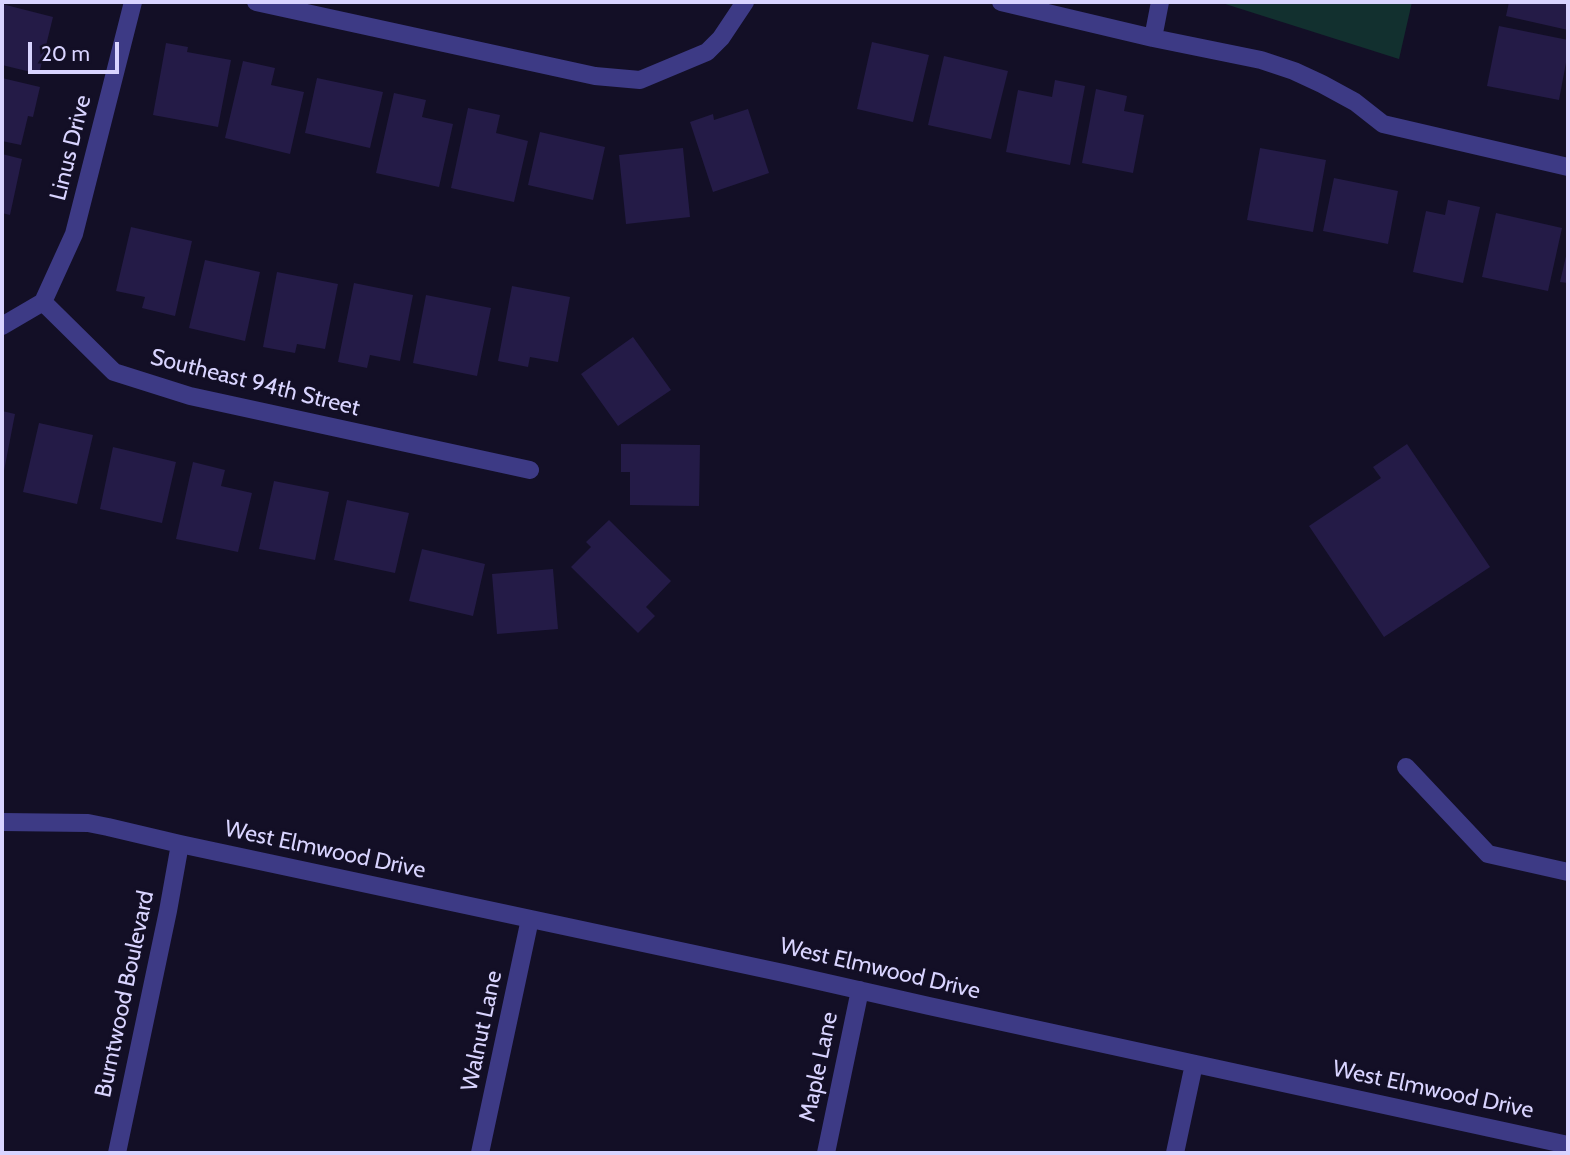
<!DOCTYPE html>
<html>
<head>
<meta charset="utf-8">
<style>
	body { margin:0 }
	#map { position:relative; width:1570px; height:1155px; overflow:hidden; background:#130f26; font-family:Cabin,sans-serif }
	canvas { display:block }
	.frame { position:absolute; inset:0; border:4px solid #d9d4ff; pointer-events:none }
	.scale { position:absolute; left:28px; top:42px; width:91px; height:32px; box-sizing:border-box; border:4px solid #d9d4ff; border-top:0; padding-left:9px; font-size:21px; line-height:24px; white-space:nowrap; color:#d9d4ff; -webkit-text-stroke:5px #130f26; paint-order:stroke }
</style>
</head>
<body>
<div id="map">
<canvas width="1570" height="1155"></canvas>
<div class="frame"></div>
<div class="scale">20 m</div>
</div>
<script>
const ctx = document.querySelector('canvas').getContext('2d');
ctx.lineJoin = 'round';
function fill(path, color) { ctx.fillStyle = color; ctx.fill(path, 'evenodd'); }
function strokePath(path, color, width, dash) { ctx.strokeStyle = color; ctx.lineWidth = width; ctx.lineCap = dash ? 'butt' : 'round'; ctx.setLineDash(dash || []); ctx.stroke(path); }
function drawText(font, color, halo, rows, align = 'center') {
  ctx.font = font + ' Cabin,sans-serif'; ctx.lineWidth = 6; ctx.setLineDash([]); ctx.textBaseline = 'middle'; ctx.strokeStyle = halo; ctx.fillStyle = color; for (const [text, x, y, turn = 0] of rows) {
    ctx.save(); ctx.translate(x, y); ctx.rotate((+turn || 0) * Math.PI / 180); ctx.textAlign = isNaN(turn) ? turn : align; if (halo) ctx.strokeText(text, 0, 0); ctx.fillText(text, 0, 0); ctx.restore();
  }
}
fill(new Path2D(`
	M1219,2H1412L1399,59Z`), '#12302f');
fill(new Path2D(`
	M1509,2H1568V30L1506,16Z
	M2,4L53,17L39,74L2,65Z
	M1499,26L1568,40V52L1559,100L1487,86Z
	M872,42L929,55L913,122L857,109Z
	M166,43L188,47L187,52L231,60L218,127L153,115Z
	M944,56L1008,71L991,139L928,125Z
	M243,61L275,68L271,85L304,92L290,154L225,138Z
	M2,78L40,87L33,117L28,116L21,145L2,141Z
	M317,78L383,92L370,148L305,133Z
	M1055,80L1085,86L1070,165L1006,152L1018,90L1052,97Z
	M1096,89L1127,96L1124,111L1144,115L1133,173L1082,163Z
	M394,93L426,100L422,117L453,124L439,187L376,173Z
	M468,108L500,115L496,133L528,141L514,202L451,188Z
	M748,109L769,173L713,192L690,122L713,114L714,120Z
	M540,132L605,147L593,200L528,185Z
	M683,148L690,217L626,224L619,155Z
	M1260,148L1326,160L1313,232L1247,220Z
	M2,154L22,159L10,215L2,213Z
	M1334,178L1398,191L1388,244L1323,231Z
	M1448,200L1480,207L1463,283L1413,272L1426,211L1445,215Z
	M1496,213L1562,228L1548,291L1482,277Z
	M131,227L192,241L175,316L142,308L145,297L116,291Z
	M1567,252H1568V283L1560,282Z
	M205,260L260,272L245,341L189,328Z
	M277,272L338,284L325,349L297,344L295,353L263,347Z
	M354,283L413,295L400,361L370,355L367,368L338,362Z
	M512,286L570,297L558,362L530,357L528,367L498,361Z
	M426,295L491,308L477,376L413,363Z
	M633,337L671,390L618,426L581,374Z
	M2,411L15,414L3,476L2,475Z
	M39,423L93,435L77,504L23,492Z
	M621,444L700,445L699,506L630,505V472H621Z
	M1407,444L1490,567L1384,637L1309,526L1381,478L1373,467Z
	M113,447L176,462L162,523L100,509Z
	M193,462L225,470L221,486L252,493L238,552L176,539Z
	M274,481L329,492L315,560L259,549Z
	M347,500L409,513L395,573L334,560Z
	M609,520L671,581L646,607L655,616L638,633L571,567L591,547L586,542Z
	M422,549L485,564L473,616L409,601Z
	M553,569L558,629L497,634L492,574Z`), '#241b47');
strokePath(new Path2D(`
	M256,2L595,76L640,80L707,52L721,38L745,2
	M1001,2L1153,38L1261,60L1294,71L1322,84L1355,102L1383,124L1568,167
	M1153,38L1160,2
	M43,302L74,234L133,2
	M2,326L43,302L114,372L190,396L530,470
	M1406,767L1488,854L1568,872
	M2,822L88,823L108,827L180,844L788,974L929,1006L1568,1145
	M117,1153L168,911L180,844
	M480,1153L530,919
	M826,1153L860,990
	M1175,1153L1194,1064`), '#3d3a85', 18);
drawText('23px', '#d9d4ff', '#130f26', [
	["Linus Drive",71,148,-76],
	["Southeast 94th Street",255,383,14],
	["West Elmwood Drive",325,850,12],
	["West Elmwood Drive",880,969,13],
	["Burntwood Boulevard",125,994,-78],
	["Walnut Lane",482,1031,-78],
	["Maple Lane",819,1067,-78],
	["West Elmwood Drive",1433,1090,12]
]);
</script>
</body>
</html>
